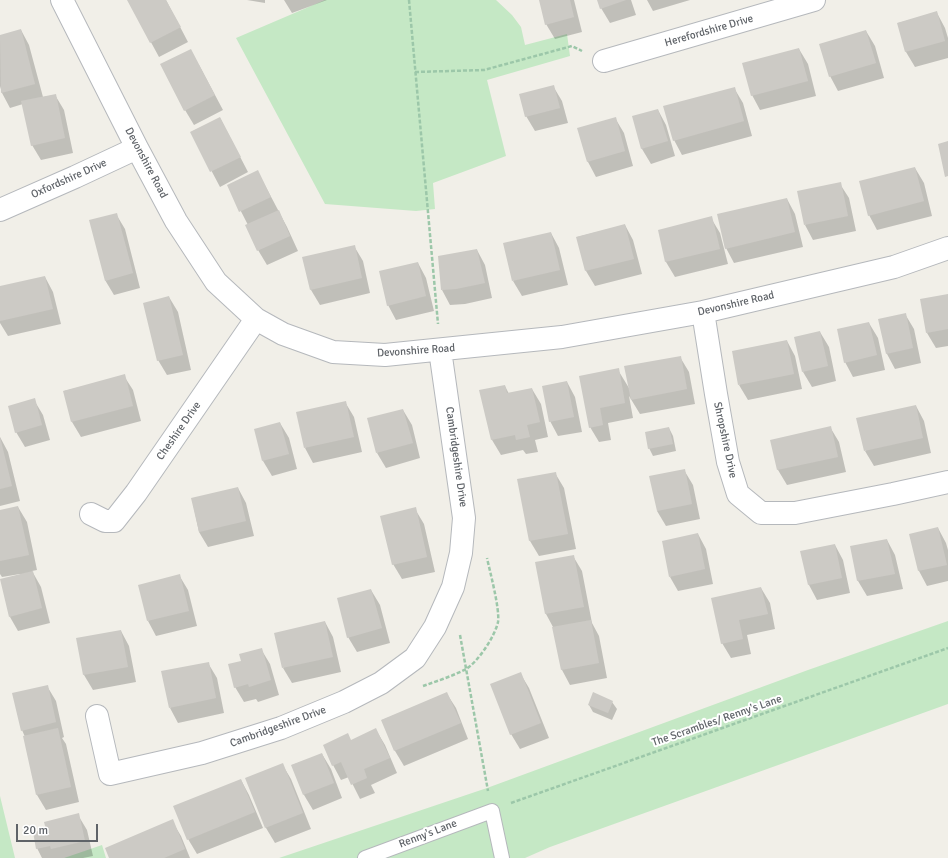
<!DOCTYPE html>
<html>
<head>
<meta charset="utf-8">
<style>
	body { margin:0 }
	#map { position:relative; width:948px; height:858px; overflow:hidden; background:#f1efe8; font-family:Signika,sans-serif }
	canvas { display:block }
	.scale { position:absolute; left:16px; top:824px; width:82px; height:18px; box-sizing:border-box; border:2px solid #5f6368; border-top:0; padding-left:5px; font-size:12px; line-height:14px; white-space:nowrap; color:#5f6368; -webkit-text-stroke:3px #fff; paint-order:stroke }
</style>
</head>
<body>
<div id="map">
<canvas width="948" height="858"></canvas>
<div class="scale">20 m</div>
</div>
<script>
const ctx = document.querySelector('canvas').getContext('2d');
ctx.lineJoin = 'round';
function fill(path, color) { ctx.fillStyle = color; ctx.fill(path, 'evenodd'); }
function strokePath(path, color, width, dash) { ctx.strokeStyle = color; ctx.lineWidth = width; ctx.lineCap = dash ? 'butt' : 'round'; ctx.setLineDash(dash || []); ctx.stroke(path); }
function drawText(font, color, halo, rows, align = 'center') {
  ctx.font = font + ' Signika,sans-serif'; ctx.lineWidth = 4; ctx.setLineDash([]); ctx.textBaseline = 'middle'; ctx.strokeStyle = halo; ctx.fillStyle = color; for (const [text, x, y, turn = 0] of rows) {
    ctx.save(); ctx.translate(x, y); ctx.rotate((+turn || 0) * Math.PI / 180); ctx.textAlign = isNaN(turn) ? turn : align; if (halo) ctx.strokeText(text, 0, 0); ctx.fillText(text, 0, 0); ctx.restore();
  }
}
fill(new Path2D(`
	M325,0H496L512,15L521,27L525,45L567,34L570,56L487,80L506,156L433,183L435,209L416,211L325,204L236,38Z
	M948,621V704L550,847L525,858H279L487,788L808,670Z
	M0,796L15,858H0Z
	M102,845L106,858H64Z`), '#c5e8c5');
fill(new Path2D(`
	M128,0H166L188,42L159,57Z
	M247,0H265V3Z
	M284,0H327L292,13Z
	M540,0H574L582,32L555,39L546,24Z
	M598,0H631L636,15L610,23L601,8Z
	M647,0H690L653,11Z
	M937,13L945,28L948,38V58L915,67L906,52L898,23Z
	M21,30L29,45L43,97L55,95L64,110L73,153L41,160L32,145L23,104L10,108L2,93L0,86V36Z
	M866,31L875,46L884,78L838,91L830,76Z
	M799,49L808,64L816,96L760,110L752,95Z
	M199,65L223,110L194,125L185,110Z
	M553,86L562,101L568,123L535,131L526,116Z
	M734,88L743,103L752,136L682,155L674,140Z
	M658,110L666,125L675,156L651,164L642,149L633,117Z
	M220,118L248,172L220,187L191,132Z
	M615,118L624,133L633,166L596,177L588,162L578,129Z
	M915,168L924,183L932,216L877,230L869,215Z
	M258,172L287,227L298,251L267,265L258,250L248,225L228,186Z
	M840,184L849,198L856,231L813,240L805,225Z
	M787,199L795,214L803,247L734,263L726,248Z
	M116,214L125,229L140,288L114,295L105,280Z
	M711,218L720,233L728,264L675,277L666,262L659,231Z
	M625,225L633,240L642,274L595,286L586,271L577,237Z
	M551,233L559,248L568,285L522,296L513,281Z
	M354,246L363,261L370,293L320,305L311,290L303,258Z
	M477,250L485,265L492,298L465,304L450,305L442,290Z
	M418,263L426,278L434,311L396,320L388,305Z
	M45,277L53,292L61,324L8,336L0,323V287Z
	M948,295V346L936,348L927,333Z
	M169,297L178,312L191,370L167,375L158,360Z
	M905,314L914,329L921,363L895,369L887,354L879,320Z
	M869,323L878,338L885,370L853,377L845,362Z
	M820,332L829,347L836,381L812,387L803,372Z
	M787,341L795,356L802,389L748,400L739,385Z
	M680,357L689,372L695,404L640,414L629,396L633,418L608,423L611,440L599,442L590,427L618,370L629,388Z
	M124,376L133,390L141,421L81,437L72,422L64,391Z
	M567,382L575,397L582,432L558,436L550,421Z
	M505,386L509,394L532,389L541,404L548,437L535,440L538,452L526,454L523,450L501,455L492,440L480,391Z
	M34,400L43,415L50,440L25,447L16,432Z
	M345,402L354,417L362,452L313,463L305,448Z
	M916,406L924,421L931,453L874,466L865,451Z
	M403,410L412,425L420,458L386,468L377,453Z
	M280,423L289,438L297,469L272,476L263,461L255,430Z
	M830,427L839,442L846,472L787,485L778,470L772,441Z
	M669,428L673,436L676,451L653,456L649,448Z
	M0,437L8,452L20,501L0,506Z
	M684,470L693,485L700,519L666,526L657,511Z
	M555,473L564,488L576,549L539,556L530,541L518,480Z
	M238,488L246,503L254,536L208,547L199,532L192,499Z
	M18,507L27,522L37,570L32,571L41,587L50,623L18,631L10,617L20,574L2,577L0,574V511Z
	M415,509L424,524L435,572L402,579L393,564Z
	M938,528L946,543L948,550V581L927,586L919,571L910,535Z
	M698,534L706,549L713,584L678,591L670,577Z
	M887,540L895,555L903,589L867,596L858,581L851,547Z
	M835,545L843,560L850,593L817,600L809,585L802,552Z
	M573,556L582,571L592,623L599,636L607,678L570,685L562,670L553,627L546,614L536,563Z
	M179,575L188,590L197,626L156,636L148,621Z
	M761,588L770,603L775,629L747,635L751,654L731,658L722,643Z
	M371,590L380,605L390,643L357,652L348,637Z
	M325,622L333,637L341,672L292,683L283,668Z
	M121,631L129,646L136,682L93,690L84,675L77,639Z
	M261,649L270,664L279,695L258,702L256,699L244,702L235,687L242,662Z
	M208,663L217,678L224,713L178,723L170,708Z
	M520,673L529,688L549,738L520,749L511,734Z
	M47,686L56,701L64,737L62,738L66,744L79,802L46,810L37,795L25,737L22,730Z
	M447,694L456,708L468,739L404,766L395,751L382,720Z
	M612,702L617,709L612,720L593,712L589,705Z
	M376,730L385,745L397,773L371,785L375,793L360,799L349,777L341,780L333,765L351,741Z
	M322,754L331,769L342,798L313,810L304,795L292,765Z
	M282,764L291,779L311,829L275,843L266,828L247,779Z
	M241,780L249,795L263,828L197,854L188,839Z
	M78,815L87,830L93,856L83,858H42L37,848L47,830Z
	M172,821L181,836L190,858H110Z`), '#0003');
fill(new Path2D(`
	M127,0H166L181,27L150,43Z
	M539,0H570L574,17L545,25Z
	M597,0H626L600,9Z
	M937,11L945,41L905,52L897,23Z
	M21,29L35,84L1,93L0,35Z
	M866,30L876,63L829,77L819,44Z
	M799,48L808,81L751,96L742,63Z
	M191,49L215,95L184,111L160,64Z
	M554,85L560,108L525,117L519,94Z
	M735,87L744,121L673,141L663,106Z
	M56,94L65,138L31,146L21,101Z
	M658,109L668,141L641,149L632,116Z
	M220,117L241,157L210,172L190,132Z
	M616,117L625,151L587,162L577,128Z
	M948,141V176L945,177L938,144Z
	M915,167L924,201L868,216L859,181Z
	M258,170L271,197L239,212L227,185Z
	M841,182L848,216L804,225L797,191Z
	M787,198L795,232L725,249L717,214Z
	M279,210L290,236L257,251L245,225Z
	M117,213L133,273L105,281L89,220Z
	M712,216L720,249L665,262L658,230Z
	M625,224L634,259L585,271L576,237Z
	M551,232L560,270L512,281L503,243Z
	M355,245L362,278L310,290L302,257Z
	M477,249L485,283L456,289L441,290L438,256Z
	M418,262L426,296L387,306L379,271Z
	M45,276L53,309L0,321V286Z
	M948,294V329L926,333L920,299Z
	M169,296L183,355L157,361L143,303Z
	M906,313L913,348L886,354L878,319Z
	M869,322L877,355L844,363L837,329Z
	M820,331L828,366L802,372L794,337Z
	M787,340L794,374L738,385L732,351Z
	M681,356L687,389L631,400L624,366Z
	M619,368L625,403L600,408L603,425L589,428L579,376Z
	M125,374L133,406L71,422L63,391Z
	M567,381L574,417L549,422L542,386Z
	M505,385L507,393L532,388L540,422L527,425L530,437L516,440L515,435L491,440L479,390Z
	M35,398L42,425L15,433L8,406Z
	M346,401L354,437L304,448L296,412Z
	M916,405L923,438L864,451L856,418Z
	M403,409L413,443L376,453L367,418Z
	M280,422L289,454L262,461L254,429Z
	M831,426L838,457L777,470L770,440Z
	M669,427L673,444L648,449L645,432Z
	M0,437L12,486L0,489Z
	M685,469L692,504L657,511L649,476Z
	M556,472L568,534L529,541L517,479Z
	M238,487L246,521L199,532L191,498Z
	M18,506L29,555L0,561V510Z
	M416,507L427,557L392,565L380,516Z
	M938,527L947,565L918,571L909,534Z
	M698,533L705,569L669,577L662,541Z
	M887,539L895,574L857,581L850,546Z
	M835,544L842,578L808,585L800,551Z
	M574,555L584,607L545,614L535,562Z
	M33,571L42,608L9,617L0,579Z
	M180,574L189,611L147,621L138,585Z
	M761,587L768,614L739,620L743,639L721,644L711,598Z
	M371,589L382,628L347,638L337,598Z
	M591,620L599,663L561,670L552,627Z
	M325,621L333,657L282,668L274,633Z
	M121,630L128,667L83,675L76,638Z
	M262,648L271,680L249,687L248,684L234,688L228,664L241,661L239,654Z
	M209,662L216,698L169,708L161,671Z
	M521,672L541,723L510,735L490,684Z
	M48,685L56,722L21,731L12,693Z
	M447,692L461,723L394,751L381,720Z
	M593,692L613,701L608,713L588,705Z
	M58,728L71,787L36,795L23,736Z
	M376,728L390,758L364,769L367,778L351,785L341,762L332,766L323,745L348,733L351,740Z
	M322,753L334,783L303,795L291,765Z
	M283,763L303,813L265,828L245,778Z
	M241,779L255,812L187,840L173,806Z
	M79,813L85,841L51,849L50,846L36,849L33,832L46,830L44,822Z
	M173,819L185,849L164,858H109L105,848Z`), '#cccac5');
const lane = new Path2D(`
	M365,858L492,811L502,858`);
const street = new Path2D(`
	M62,0L137,148L176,221L216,282L256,319L283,334L333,352L385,355L562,337L703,312L894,267L948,248
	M604,61L814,0
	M0,210L75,177L137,148
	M703,312L716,394L728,462L738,494L761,513H795L893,494L948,482
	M91,514L105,521H114L136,493L256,319
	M97,716L110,774L202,753L281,728L344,702L381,683L415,658L435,627L453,587L461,553L464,518L440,350`);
strokePath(lane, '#b5b8bc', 16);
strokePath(street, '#b5b8bc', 24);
strokePath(new Path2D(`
	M409,0L438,324
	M415,72L484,70L572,46L582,51
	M460,635L488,791
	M423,686C437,681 453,676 466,669C478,662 495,636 498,622C500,609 490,572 487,558
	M511,803L948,648`), '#9cc7a9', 2.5, [4, 2]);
strokePath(lane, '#fff', 14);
strokePath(street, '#fff', 22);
drawText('11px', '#5f6368', '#fff', [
	["Herefordshire Drive",709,31,-16],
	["Devonshire Road",146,163,62],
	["Oxfordshire Drive",69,179,-24],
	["Devonshire Road",736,304,-13],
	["Devonshire Road",416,351,-4],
	["Cheshire Drive",179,431,-55],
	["Shropshire Drive",725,440,78],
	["Cambridgeshire Drive",456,457,82],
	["The Scrambles/ Renny's Lane",717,721,-19],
	["Cambridgeshire Drive",278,727,-20],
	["Renny's Lane",428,834,-21]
]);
</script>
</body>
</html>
